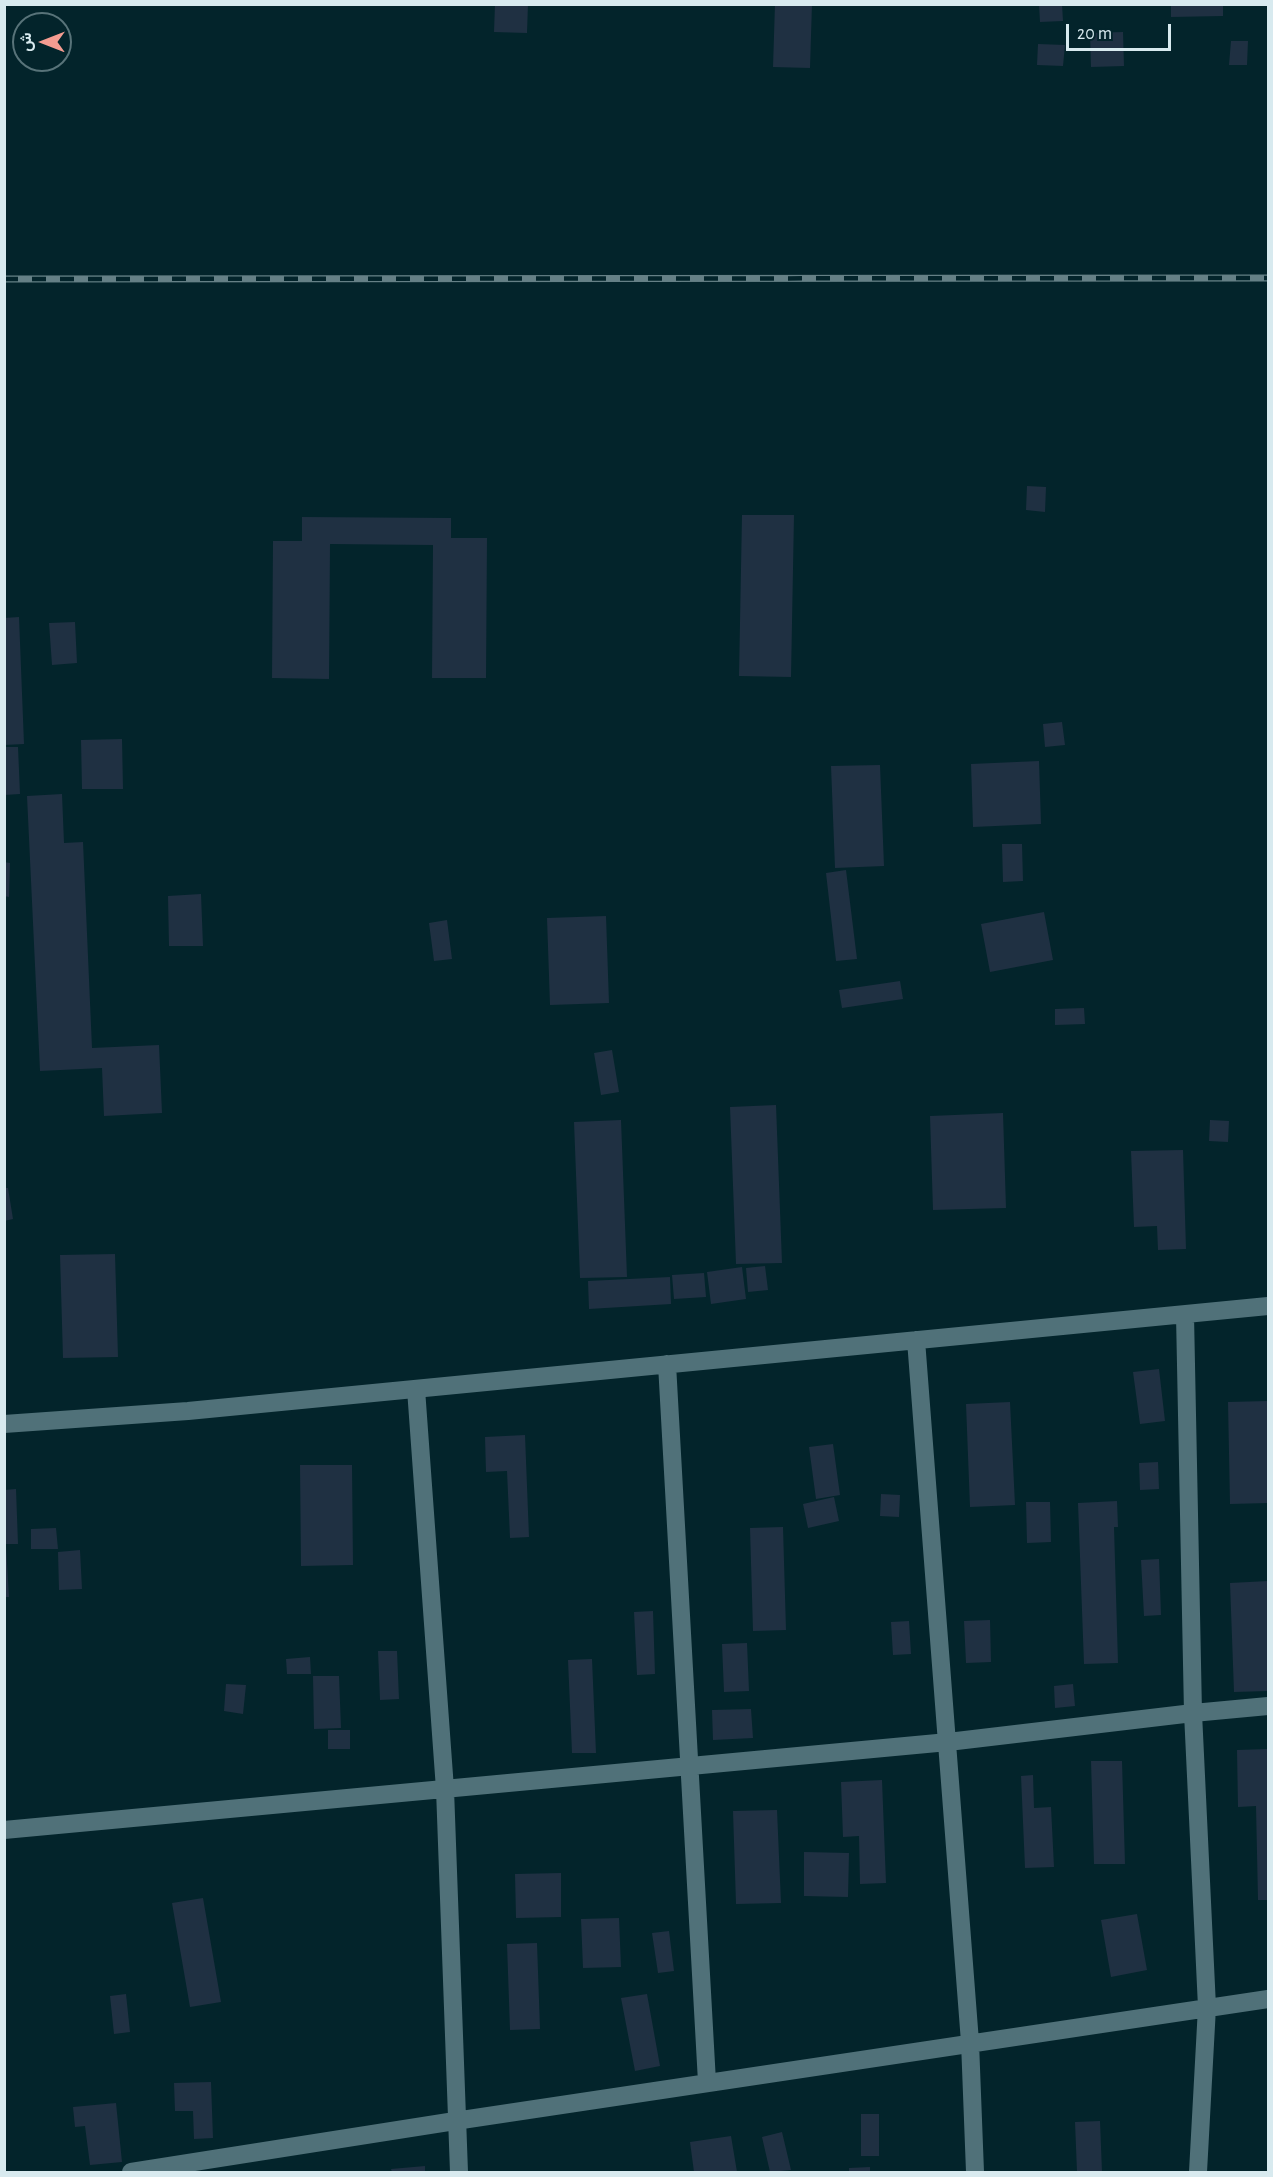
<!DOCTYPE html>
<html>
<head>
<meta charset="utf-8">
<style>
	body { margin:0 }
	#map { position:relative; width:1273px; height:2177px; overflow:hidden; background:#03242b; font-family:"Alegreya Sans",Vazirmatn,sans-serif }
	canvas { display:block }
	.frame { position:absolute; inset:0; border:6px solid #d8eaef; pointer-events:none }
	.north { position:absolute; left:12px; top:12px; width:60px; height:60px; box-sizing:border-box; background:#03242b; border:2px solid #587379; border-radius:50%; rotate:270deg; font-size:16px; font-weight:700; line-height:24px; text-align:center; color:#d8eaef }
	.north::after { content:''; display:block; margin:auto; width:21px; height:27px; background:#f59c91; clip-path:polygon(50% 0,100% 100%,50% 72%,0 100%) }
	.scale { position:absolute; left:1066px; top:24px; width:105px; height:27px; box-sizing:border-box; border:3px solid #d8eaef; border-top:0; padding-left:8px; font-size:18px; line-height:21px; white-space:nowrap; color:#d8eaef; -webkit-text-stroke:4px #03242b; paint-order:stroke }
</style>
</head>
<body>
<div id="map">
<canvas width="1273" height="2177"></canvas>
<div class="frame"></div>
<div class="north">ش</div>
<div class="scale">20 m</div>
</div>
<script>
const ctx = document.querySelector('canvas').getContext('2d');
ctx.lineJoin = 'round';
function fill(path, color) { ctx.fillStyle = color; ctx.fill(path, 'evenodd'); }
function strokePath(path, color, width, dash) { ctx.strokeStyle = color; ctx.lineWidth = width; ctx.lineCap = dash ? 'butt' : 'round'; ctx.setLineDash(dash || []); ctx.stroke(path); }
fill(new Path2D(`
	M495,4H528L527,33L494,32Z
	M775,4H812L810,68L773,67Z
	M1039,4H1062L1063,21L1040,22Z
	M1171,4H1223V16L1171,17Z
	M1123,32L1124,66L1091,67L1090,33Z
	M1231,41H1248L1247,65H1229Z
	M1038,44L1065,45L1063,66L1037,65Z
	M1027,486L1046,487L1045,512L1026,510Z
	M742,515H794L791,677L739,676Z
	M302,517L451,518V538H487L486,678H432L433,545L330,544L329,679L272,678L273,541H302Z
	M19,617L24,744L4,745V618Z
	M75,622L77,663L52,665L49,623Z
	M1062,722L1065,745L1045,747L1043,724Z
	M122,739L123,789H82L81,740Z
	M4,747H18L20,794L4,795Z
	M1039,761L1041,824L973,827L971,764Z
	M880,765L884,866L835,868L831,766Z
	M62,794L64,843L83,842L92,1048L159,1045L162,1113L104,1116L102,1068L40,1071L27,796Z
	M1002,844H1022L1023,881L1003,882Z
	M4,862L10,863L9,897L4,896Z
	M846,870L857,959L836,961L826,873Z
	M201,894L203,946H169L168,896Z
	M1044,912L1053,960L990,972L981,924Z
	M606,916L609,1003L550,1005L547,918Z
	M447,920L452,959L434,961L429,923Z
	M900,981L903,999L842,1008L839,990Z
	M1084,1008L1085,1024L1055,1025V1009Z
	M612,1050L619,1092L601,1095L594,1053Z
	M776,1105L782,1263L736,1264L730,1107Z
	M1003,1113L1006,1208L933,1210L930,1116Z
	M621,1120L627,1277L580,1278L574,1122Z
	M1210,1120L1229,1121L1228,1142L1209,1141Z
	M1183,1150L1186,1249L1158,1250L1157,1226L1134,1227L1131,1151Z
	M4,1188H8L13,1219L4,1221Z
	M115,1254L118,1357L63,1358L60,1255Z
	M765,1266L768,1290L748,1292L746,1268Z
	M742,1267L746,1299L711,1304L707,1272Z
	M704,1273L706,1297L674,1299L672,1275Z
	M670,1277L671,1304L589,1309L588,1281Z
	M1159,1369L1165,1421L1140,1424L1133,1372Z
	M1268,1401V1503L1230,1504L1228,1402Z
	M1010,1402L1015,1505L970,1507L966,1404Z
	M525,1435L529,1537L510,1538L507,1471L486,1472L485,1437Z
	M833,1444L840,1495L816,1499L809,1447Z
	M1158,1462L1159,1489L1140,1490L1139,1463Z
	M300,1465H352L353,1565L301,1566Z
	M16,1489L18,1544H4V1490Z
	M881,1494L900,1495L899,1517L880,1516Z
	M834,1497L839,1521L808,1528L803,1504Z
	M1117,1501L1118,1527H1114L1118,1663L1084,1664L1078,1503Z
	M1026,1502H1050L1051,1542L1027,1543Z
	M783,1527L786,1630L753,1631L750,1528Z
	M56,1528L58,1549H31V1529Z
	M4,1546H6L9,1597H4Z
	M80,1550L82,1589L59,1590L58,1552Z
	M1159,1559L1161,1615L1144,1616L1141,1560Z
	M1268,1581V1691L1234,1692L1230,1583Z
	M653,1611L655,1674L637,1675L634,1612Z
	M990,1620L991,1662L966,1663L964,1621Z
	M909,1621L911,1654L893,1655L891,1622Z
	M747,1643L749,1691L724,1692L722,1644Z
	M378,1651H397L399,1699L380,1700Z
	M310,1657L311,1674H287L286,1659Z
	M592,1659L596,1753H572L568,1660Z
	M313,1676H339L341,1728L314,1729Z
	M226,1684L246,1685L243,1714L224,1711Z
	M1073,1684L1075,1706L1055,1708L1054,1686Z
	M751,1709L753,1738L713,1740L712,1710Z
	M328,1730H350V1749H328Z
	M1268,1749V1900H1258L1256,1806L1238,1807L1237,1750Z
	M1091,1761H1122L1125,1864H1094Z
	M1033,1775L1034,1808L1051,1807L1054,1867L1025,1868L1021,1776Z
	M882,1780L886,1883L860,1884L859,1836L843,1837L841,1782Z
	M777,1810L781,1903L736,1904L733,1811Z
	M804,1852L849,1853L848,1897L804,1896Z
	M561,1873V1917L516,1918L515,1874Z
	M203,1898L221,2002L190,2007L172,1903Z
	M1137,1914L1147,1970L1111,1977L1101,1920Z
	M619,1918L621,1967L583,1968L581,1919Z
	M669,1931L674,1971L658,1973L652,1933Z
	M537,1943L540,2029L510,2030L507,1944Z
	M126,1994L130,2032L114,2034L110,1996Z
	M647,1994L660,2066L635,2071L621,1998Z
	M211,2082L213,2138L194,2139L193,2111H175L174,2083Z
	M116,2103L122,2162L90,2165L85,2126L75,2127L73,2107Z
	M861,2114H879V2156H861Z
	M1100,2121L1102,2172H1077L1075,2122Z
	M782,2132L791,2170L770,2172L762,2137Z
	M731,2136L737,2172H694L690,2142Z
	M425,2166V2172H392L391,2169Z
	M870,2167V2172H849V2168Z`), '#1f3042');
strokePath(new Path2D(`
	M1185,1315L1193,1713L1207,2007L1198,2172
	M916,1340L970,2042L975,2172
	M667,1364L707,2082
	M416,1389L445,1789L459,2172
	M4,1424L188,1411L1268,1306
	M4,1830L948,1742L1193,1713L1268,1706
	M131,2172L455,2121L1268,1999`), '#507179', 18);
const rail = new Path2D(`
	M4,279L1268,278`);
strokePath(rail, '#658086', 7);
strokePath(rail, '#03242b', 4.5, [14]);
</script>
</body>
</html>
